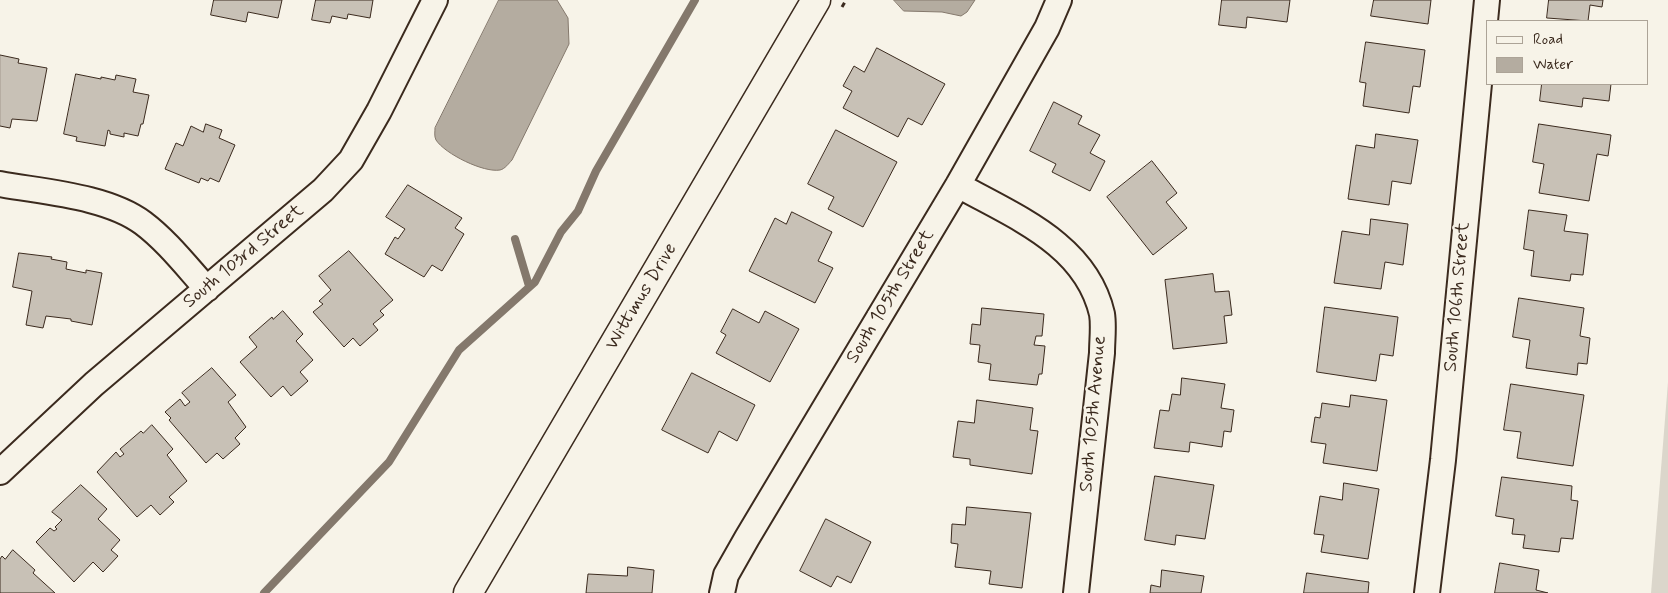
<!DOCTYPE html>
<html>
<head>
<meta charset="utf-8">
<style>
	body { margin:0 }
	#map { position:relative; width:1668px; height:593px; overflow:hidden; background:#f7f3e8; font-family:Mynerve,sans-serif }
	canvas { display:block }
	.legend { position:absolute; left:1486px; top:20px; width:162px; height:65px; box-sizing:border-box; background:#f7f3e8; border:1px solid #aca397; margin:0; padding:6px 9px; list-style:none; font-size:15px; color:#3b2a1e }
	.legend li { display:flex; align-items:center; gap:10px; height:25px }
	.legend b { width:25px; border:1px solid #aca397 }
</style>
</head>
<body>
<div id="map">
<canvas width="1668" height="593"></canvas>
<ul class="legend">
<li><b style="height:6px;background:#f7f3e8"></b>Road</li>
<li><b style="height:14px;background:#b4aca0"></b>Water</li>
</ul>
</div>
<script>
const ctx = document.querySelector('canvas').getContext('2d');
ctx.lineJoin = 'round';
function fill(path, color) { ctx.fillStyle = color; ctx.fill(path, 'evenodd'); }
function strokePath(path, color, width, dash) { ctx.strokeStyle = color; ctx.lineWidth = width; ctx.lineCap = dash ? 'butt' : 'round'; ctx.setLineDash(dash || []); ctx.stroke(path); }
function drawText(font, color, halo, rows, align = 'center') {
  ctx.font = font + ' Mynerve,sans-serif'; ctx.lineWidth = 5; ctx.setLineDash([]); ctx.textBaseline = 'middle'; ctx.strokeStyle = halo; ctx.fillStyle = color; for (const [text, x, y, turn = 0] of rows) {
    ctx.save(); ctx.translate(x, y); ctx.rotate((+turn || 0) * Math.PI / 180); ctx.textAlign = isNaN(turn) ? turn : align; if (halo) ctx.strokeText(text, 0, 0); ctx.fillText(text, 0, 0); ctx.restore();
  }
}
fill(new Path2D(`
	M1668,382V593H1651Z`), '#dbd6cb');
const water = new Path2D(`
	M499,0H557L568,18L569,44L512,160C509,163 505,169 500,170C484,173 445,154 436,140C434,136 435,132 435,128Z
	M894,0H975L967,12L961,16L942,12L904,11Z`);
fill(water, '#b4aca0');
strokePath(water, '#84786c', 1);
strokePath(new Path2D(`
	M515,239L529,286
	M264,593L389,462L459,350L535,282L561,232L578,211L596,171L695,0`), '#84786c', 8);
const building = new Path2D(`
	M214,0H282L278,18L248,12L246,22L211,15Z
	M316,0H373L370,18L348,14L347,19L332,16L330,23L312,20Z
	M1222,0H1290L1287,22L1247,17L1246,28L1219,25Z
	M1374,0H1431L1428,24L1371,16Z
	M1549,0H1603L1602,7L1590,5L1588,21L1547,18Z
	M1366,42L1425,50L1420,87L1413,86L1409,113L1363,106L1366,83L1360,82Z
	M877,48L945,84L922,125L908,118L898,137L843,108L852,91L843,86L854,66L864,72Z
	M0,55L19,59L18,63L47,68L37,121L12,119L10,128L0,126Z
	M76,74L101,79V77L115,80L116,75L136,79L133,92L149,95L143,124H141L138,136L124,133V137L110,134V131L108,130L105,146L76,141L77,137L64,134Z
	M1542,84H1611L1609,101L1583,98L1582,107L1540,101Z
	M1054,102L1082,116L1078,124L1100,135L1090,153L1105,161L1090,191L1052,172L1056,164L1030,151Z
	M206,124L222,130L219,138L235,145L219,182L210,178L208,181L201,178L199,183L165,169L176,143L183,146L191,126L203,132Z
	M1539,124L1611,135L1608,156L1597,154L1589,201L1539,193L1544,164L1533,162Z
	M836,130L897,162L863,227L828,209L834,197L808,184Z
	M1376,134L1418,140L1411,184L1392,181L1389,205L1348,199L1356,145L1374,148Z
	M1152,161L1177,193L1166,202L1187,228L1153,255L1107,197Z
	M408,185L462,218L455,228L464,234L442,271L432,265L424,277L385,254L395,237L398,239L405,229L386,217Z
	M1529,210L1567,215L1564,231L1588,234L1583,275L1571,274L1570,281L1531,276L1534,251L1524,249Z
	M792,212L832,232L818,261L833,268L815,303L749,271L775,218L786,224Z
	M1371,219L1408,224L1403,265L1385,262L1381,289L1334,283L1342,231L1369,235Z
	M349,251L393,300L380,311L384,315L373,324L378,330L360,346L353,338L344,347L313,312L323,304L319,301L331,290L319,276Z
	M19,253L52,257L51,259L67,262L66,269L86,273V270L102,273L92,325L71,321V319L46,316L43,328L26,325L32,291L13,287Z
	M1213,274L1215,292L1229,291L1232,315L1224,316L1227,343L1173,349L1165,280Z
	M1519,298L1584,308L1580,336L1590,338L1587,364L1578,363L1577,375L1526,368L1530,340L1513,337Z
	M1325,307L1398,317L1393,356L1380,354L1376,381L1317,372Z
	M982,308L1044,314L1042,336H1036L1034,345L1045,346L1042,374H1039L1037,385L989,380L991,364L978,362L980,345L970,344L972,324L980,325Z
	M733,309L759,323L765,311L799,329L770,382L716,353L726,335L721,332Z
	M283,311L303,334L296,341L313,360L300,372L308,381L291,396L283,386L271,397L240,362L257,347L249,337L272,317L273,319Z
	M212,368L236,395L228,402L246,427L235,438L240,444L223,459L217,453L206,463L169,420L171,418L165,412L180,399L185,406L190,402L182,393Z
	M692,373L755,405L737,441L719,431L708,453L662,430Z
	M1182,378L1225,384L1221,408L1234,410L1231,432L1224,431L1222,447L1190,442L1189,452L1154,448L1160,410L1169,411L1172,394L1180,395Z
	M1511,384L1584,395L1573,466L1517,458L1521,432L1504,430Z
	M1351,395L1387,400L1377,471L1323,463L1326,444L1311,442L1315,417L1320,418L1322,403L1349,407Z
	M977,400L1033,408L1030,430L1038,431L1032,474L970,465V459L953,457L958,421L974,423Z
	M152,425L173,449L167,455L187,481L169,497L174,502L160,515L151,505L137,517L97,472L116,452L120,457L124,454L120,449L141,431L143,433Z
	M1155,476L1214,485L1205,539L1176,535L1175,545L1145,540Z
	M1502,477L1572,486L1571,500L1578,501L1573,539L1561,538L1559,552L1523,548L1525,535L1512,534L1514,519L1496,516Z
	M1344,483L1379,489L1368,559L1321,552L1324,535L1314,534L1320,496L1342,500Z
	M81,485L107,509L98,519L120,540L111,550L118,556L103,572L93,562L74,582L36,542L50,528L54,531L57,529L55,527L62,520L52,512Z
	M967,507L1031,513L1022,588L989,584L991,571L955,567L958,544L951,543L952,524L965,525Z
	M826,519L871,542L851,583L837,576L831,587L800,571Z
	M13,550L35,570L33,573L55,593H0V559L2,556L5,559Z
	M1500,563L1539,570L1536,590L1548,593H1495Z
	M628,567L654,570L652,593H586L588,574L627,576Z
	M1162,570L1204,576L1201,593H1150L1151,585L1160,587Z
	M1307,573L1369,582L1368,593H1304Z`);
fill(building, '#c8c1b6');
strokePath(building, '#3b2a1e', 1);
const minor = new Path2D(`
	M0,184C43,192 107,196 143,223C167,241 187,267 207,289
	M958,185C1015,217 1086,244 1102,314C1104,326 1102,341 1102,353L1076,593
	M0,472L94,384L323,190L351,160L379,111L435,0
	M722,593L726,575L747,538L958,185L1047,28L1059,0
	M1427,593L1443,460L1487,0`);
const tertiary = new Path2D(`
	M468,593L816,0`);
strokePath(minor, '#3b2a1e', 28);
strokePath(tertiary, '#3b2a1e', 31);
strokePath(new Path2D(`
	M842,7L846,0`), '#3b2a1e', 3, [5, 4]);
strokePath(minor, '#f7f3e8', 24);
strokePath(tertiary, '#f7f3e8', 28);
drawText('19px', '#3b2a1e', '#f7f3e8', [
	["South 103rd Street",244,257,-40],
	["Wittmus Drive",642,297,-59],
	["South 105th Street",891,297,-59],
	["South 106th Street",1458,297,-85],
	["South 105th Avenue",1094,414,-85]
]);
</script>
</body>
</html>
